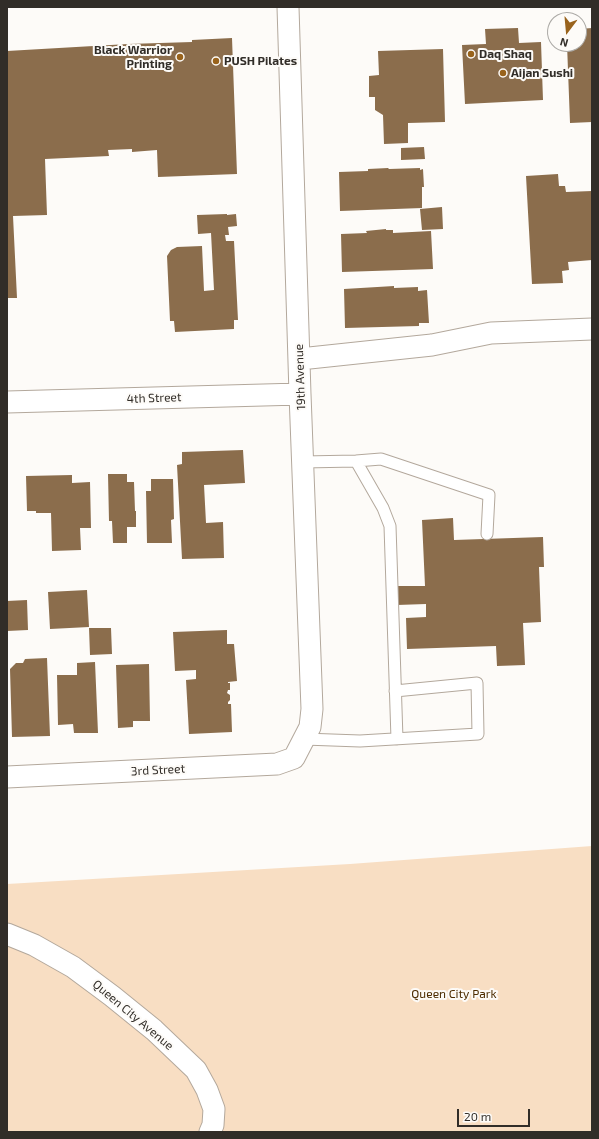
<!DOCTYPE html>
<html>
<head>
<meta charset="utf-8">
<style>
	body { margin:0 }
	#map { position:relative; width:599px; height:1139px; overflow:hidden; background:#fdfbf8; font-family:"Exo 2",sans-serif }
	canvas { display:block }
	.frame { position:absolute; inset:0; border:8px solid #312d28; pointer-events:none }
	.north { position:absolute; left:547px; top:12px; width:40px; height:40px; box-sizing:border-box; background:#fdfbf8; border:1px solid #aba9a5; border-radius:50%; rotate:196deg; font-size:11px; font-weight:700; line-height:16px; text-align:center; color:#312d28 }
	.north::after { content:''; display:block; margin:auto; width:14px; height:18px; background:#99631c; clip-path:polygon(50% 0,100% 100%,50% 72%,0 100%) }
	.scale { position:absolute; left:457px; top:1109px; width:73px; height:18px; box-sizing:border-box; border:2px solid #312d28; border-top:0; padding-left:5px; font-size:12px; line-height:14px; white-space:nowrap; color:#312d28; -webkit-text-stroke:3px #fdfbf8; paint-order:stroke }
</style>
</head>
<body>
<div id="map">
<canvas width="599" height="1139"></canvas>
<div class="frame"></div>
<div class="north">N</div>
<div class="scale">20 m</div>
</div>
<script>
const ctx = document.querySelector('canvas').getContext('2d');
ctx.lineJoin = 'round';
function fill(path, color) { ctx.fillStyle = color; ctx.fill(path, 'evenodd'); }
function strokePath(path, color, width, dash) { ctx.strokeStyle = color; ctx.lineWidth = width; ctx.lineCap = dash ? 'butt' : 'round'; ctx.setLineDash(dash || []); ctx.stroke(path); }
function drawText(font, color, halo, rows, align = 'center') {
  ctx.font = font + ' "Exo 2",sans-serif'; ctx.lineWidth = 4; ctx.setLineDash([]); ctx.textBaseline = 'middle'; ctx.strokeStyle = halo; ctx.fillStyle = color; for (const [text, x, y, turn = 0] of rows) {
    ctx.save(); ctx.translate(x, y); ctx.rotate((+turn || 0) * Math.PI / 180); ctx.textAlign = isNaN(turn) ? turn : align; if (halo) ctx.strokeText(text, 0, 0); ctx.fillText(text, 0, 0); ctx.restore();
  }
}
fill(new Path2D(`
	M592,846V1132H7V884L350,864Z`), '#f8dec3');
fill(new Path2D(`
	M518,28L519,43L541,42L543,100L465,104L462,45L486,44L485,29Z
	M592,28V122L570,123L567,44H579V29Z
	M232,38L237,174L158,177L157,150L132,152V149L108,150L109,156L45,159L47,215L13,216L17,298H7V51L128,44L192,42V40Z
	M443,49L445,122L408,123V143L384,144L383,115L375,110V97H369V76L379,75L378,51Z
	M424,147L425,159L401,160V148Z
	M388,168L389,169L420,168V170L423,169L424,187H422V208L340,211L339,172L368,171V169Z
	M558,174L559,186H565L566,192L592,191V260L568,262L569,270L562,271L563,283L532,284L526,176Z
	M442,207L443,229L422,230L420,209Z
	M227,214V215L236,214L237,226L228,227L229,235H225L226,241H234L238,320H234V329L175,332L174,321H170L167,256L171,250L177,247L202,246L204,291L214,290L211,233L198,234L197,215Z
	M386,229V230H393V233L431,231L433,269L342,272L341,234L367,233L366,231Z
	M394,286V288L418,287V291L427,290L429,323H419V326L345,328L344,289Z
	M243,450L245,483L204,485L206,523L223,522L224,558L182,559L177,465L182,464V452Z
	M108,474H127V482H134L135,511H136V527H127V543H113L112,521H109Z
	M72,475V483L90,482L91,528H80L81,550L52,551L51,513H36V511H27L26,476Z
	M151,479H173L174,519L171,520L172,543H147L146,491H151Z
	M453,518L454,540L543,537L544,567H539L541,622L523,623L525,665L497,666L496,646L407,649L406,618L426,617V604L397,605L396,586H425L422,520Z
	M87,590L89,627L50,629L48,592Z
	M27,600L28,630L7,631V601Z
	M89,628H111L112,654L90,655Z
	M227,630V644H234L237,681L228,682V683H230V690H228L227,693L230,695V700L228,702V704H231L232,732L189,734L186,680L196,679V670L175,671L173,632Z
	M47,658L50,736L12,737L10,669L16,663H23L25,659Z
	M95,662L98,733H74L73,724L58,725L57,675H77V663Z
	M149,664L150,721H133V727L118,728L116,665Z`), '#8b6d4c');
const lane = new Path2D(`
	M356,461L383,508L390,526L397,739
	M303,462L356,461L381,459L489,495L487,534
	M304,739L360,741L478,734L477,683L395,691`);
const street = new Path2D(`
	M300,359L432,345L491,333L592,329
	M7,402L300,394
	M7,777L277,764L294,758L310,727L312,709L300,394L288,7
	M7,934L34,945L73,967L112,996L154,1030L196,1070L207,1090L214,1109L213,1125L210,1132`);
strokePath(lane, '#b3a89c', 13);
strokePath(street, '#b3a89c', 23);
strokePath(lane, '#fff', 11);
strokePath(street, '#fff', 21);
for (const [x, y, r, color] of [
	[471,54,4,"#99631c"],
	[180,57,4,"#99631c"],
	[216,61,4,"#99631c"],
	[503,73,4,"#99631c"]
]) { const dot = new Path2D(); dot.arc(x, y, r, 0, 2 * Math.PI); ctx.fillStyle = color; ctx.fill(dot); strokePath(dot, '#fdfbf8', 1.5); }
drawText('bold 12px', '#312d28', '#fdfbf8', [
	["Black Warrior",172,50,"right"],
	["Printing",172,64,"right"],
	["Daq Shaq",479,54],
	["PUSH Pilates",224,61],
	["Aijan Sushi",511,73]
], 'left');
drawText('12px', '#312d28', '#fdfbf8', [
	["19th Avenue",300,377,-92],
	["4th Street",154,398,-2],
	["3rd Street",158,770,-3],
	["Queen City Avenue",133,1015,40]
]);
drawText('12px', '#4d2c00', '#fdfbf8', [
	["Queen City Park",454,994]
]);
</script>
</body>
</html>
